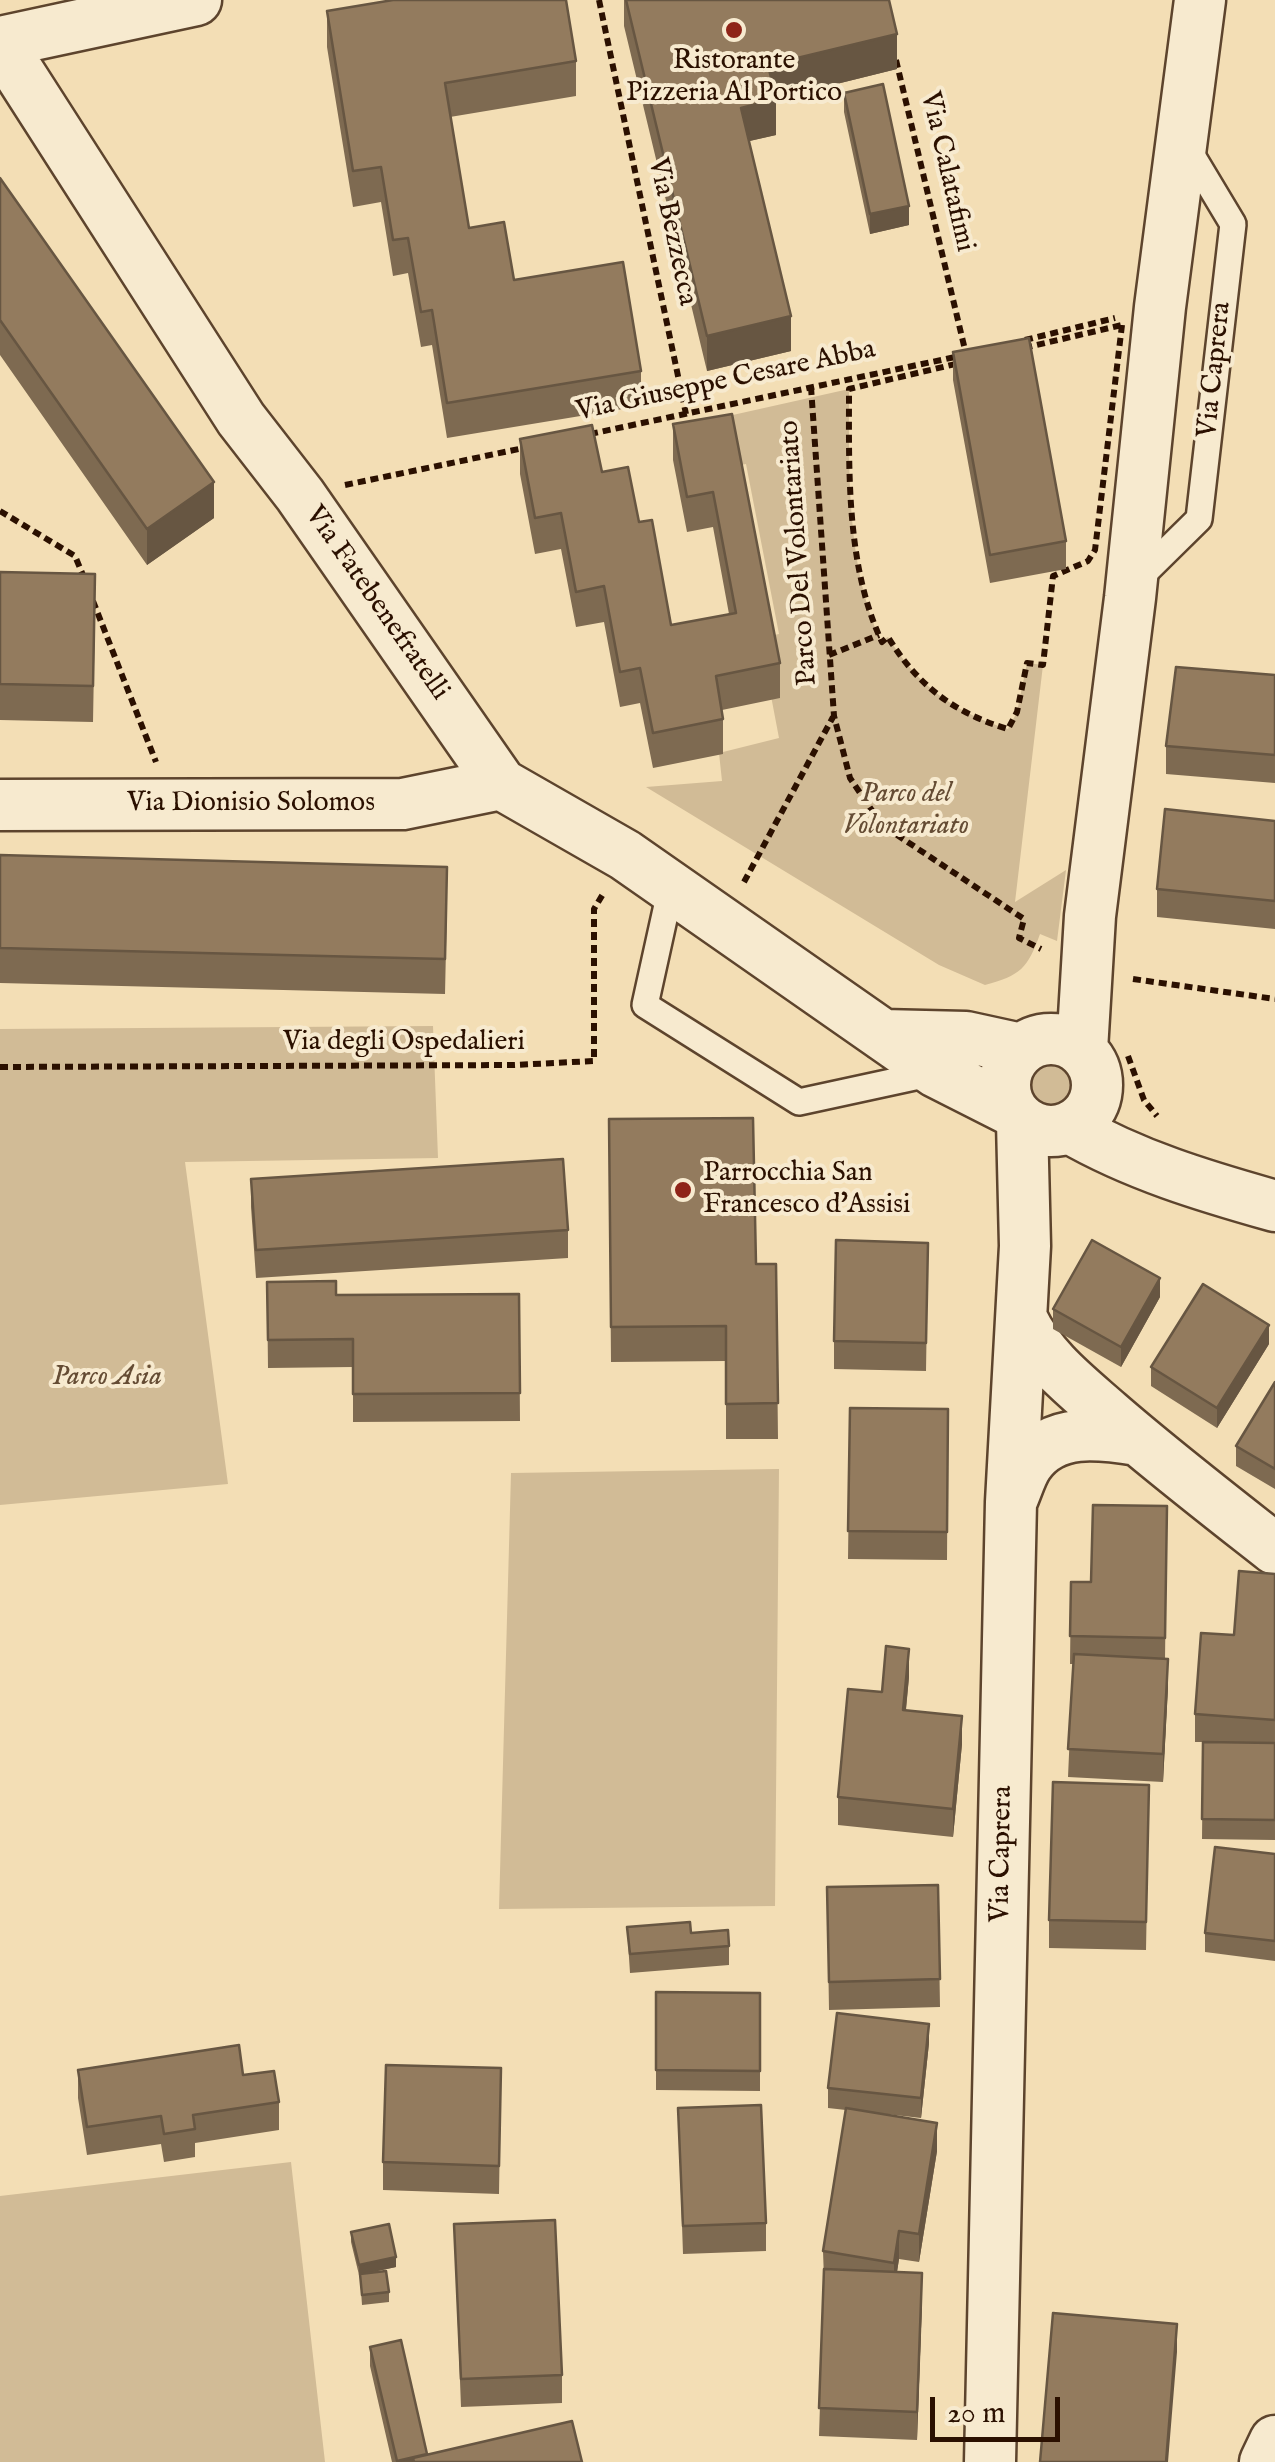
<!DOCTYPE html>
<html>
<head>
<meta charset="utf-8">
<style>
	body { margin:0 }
	#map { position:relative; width:1275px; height:2462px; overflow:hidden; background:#f3deb5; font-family:"IM FELL English",serif }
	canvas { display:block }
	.scale { position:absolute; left:930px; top:2397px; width:130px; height:45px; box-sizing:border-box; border:5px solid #2b1000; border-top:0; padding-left:12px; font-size:30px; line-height:35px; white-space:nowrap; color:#2b1000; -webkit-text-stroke:8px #f7eacf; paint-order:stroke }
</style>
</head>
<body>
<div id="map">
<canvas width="1275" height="2462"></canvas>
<div class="scale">20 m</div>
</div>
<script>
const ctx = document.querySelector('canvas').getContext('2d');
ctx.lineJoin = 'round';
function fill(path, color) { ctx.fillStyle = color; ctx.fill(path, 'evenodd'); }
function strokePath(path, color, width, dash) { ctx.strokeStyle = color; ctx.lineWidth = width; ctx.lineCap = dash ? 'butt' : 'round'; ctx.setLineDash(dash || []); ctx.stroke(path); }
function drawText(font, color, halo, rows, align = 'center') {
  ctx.font = font + ' "IM FELL English",serif'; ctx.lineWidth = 8; ctx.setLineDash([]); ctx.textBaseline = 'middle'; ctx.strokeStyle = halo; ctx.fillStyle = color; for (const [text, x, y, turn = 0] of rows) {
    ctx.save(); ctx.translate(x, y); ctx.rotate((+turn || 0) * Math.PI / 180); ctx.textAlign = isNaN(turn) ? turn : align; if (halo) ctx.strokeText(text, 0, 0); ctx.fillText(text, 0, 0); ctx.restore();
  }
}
fill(new Path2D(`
	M849,389C849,470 846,566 881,641L888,637C918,686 954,712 1008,729L1017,712L1027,663L1043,665L1015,902L1066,870L1057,941L1040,934C1028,968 1020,976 985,985L939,965L646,787L722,781L719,753L779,738L760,638L779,634L746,464L705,472L697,423Z
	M433,1026L438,1158L185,1162L228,1484L0,1505V1029Z
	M1025 1087a28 28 0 1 1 56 0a28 28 0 1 1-56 0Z
	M779,1469L775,1906L499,1909L511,1473Z
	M291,2162L325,2462H0V2196Z`), '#d1bb96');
const lane = new Path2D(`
	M1135,582L1199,519L1233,224L1185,144
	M671,887L645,1005L799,1102L933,1073`);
const street = new Path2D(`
	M0,42L196,0
	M0,43L241,419L300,495L501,784L625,855L936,1072L1011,1110
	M0,805L403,804L501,784
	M883,1035L966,1037L1021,1049
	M1005 1085a46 46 0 1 1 92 0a46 46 0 1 1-92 0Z
	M1082,1050L1090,916L1130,598L1160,307L1200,0
	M1070,1128C1134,1165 1204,1186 1275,1206
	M1022,1319C1041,1359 1075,1385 1108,1414C1162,1461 1219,1505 1275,1549
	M1012,1500C1017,1489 1021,1474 1028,1464C1053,1427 1100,1434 1138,1440
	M990,2462L1011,1502L1025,1246L1022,1122
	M1265,2462L1275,2441`);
strokePath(lane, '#5d442d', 30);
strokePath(street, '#5d442d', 55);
strokePath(new Path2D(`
	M599,0L686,414
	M896,60L966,354
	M1122,325L1095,550L1088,561L1053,576L1043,665L1027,663L1017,712L1008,729C954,713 918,686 888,637L882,642C846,566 849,471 849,389Z
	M1025,340L1115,318
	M811,387L834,716L850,778L877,818L894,833L1024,919L1019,938L1041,949
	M590,434L960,356
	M345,485L524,448
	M0,511L75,556L85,580
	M93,601L156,762
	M829,655L879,635
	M744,882L833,717
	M1133,979L1275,999
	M1128,1056L1144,1100L1157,1116
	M0,1067L514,1065L594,1061V909L603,894`), '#2b1000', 6, [8, 5]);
strokePath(lane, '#f7eacf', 25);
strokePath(street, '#f7eacf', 50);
fill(new Path2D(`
	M624,0H889L897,69L776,99V135L749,141L791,351L707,371L624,26Z
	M327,11L576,61V96L450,117L469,228L514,280L641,371V406L447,438L432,345L421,347L408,273L393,276L381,202L353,207L327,47Z
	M844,93L909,225L870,234L844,112Z
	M0,178L214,518L147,565L0,355Z
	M953,352L1066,541V569L990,583L953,380Z
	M732,414L780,663V698L722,710L723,719V754L653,768L640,703L620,707L604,622L576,627L561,549L535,554L520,474V439L602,472L639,522L671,625L729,614L713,527L687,532L673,460V424Z
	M0,572L95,610L93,722L0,720Z
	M1275,675V783L1166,774V746Z
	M1275,821V929L1157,917V889Z
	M0,855L447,902L445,994L0,983Z
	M609,1119L756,1264H776L778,1439H726V1361L611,1362Z
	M251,1179L568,1230V1258L256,1278L251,1207Z
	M928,1243L926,1371L834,1369V1341Z
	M267,1282L336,1295L519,1294L520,1421L353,1422V1367L268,1368Z
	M1160,1297L1121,1367L1053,1329V1309Z
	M1269,1344L1217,1428L1151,1386V1367Z
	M1275,1382V1489L1236,1466V1446Z
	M850,1408L948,1409L947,1560L848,1559Z
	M1167,1506L1165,1659L1168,1687L1163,1782L1068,1777L1073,1664H1070L1071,1582H1091Z
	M1275,1574V1840L1202,1839L1203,1742H1195V1714L1234,1635Z
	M909,1677L906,1710L962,1744L953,1837L838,1825V1797L882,1692Z
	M1149,1785L1146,1950L1049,1948V1920Z
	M1275,1854V1961L1205,1952V1933Z
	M938,1885L940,2007L829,2010L827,1887Z
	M627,1927L691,1933L729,1946V1965L630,1973Z
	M656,1992L760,1993V2091L656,2090Z
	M929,2043L921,2118L877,2113L937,2151L919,2262L899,2259L897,2272L922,2301L917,2440L819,2436L824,2279L823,2251L846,2110L828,2108V2088Z
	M501,2068L499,2194L383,2190V2162Z
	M78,2070L243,2075L279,2102V2130L195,2143V2157L164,2162L161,2144L87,2155L78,2098Z
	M678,2108L766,2223V2251L683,2254Z
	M454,2224L562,2375V2403L461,2407Z
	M351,2232L396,2267L368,2273L389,2292V2302L362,2305L360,2275H359L351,2242Z
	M370,2347L427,2455L582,2462H392L370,2366Z`), '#7e6a51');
fill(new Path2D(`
	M897,34V69L768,101V65Z
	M776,99V135L741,143V108Z
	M909,206V225L870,234V214Z
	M791,316V351L707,371V336Z
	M214,482V518L147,565V529Z
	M1160,1278V1297L1121,1367V1347Z
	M1269,1325V1344L1217,1428V1408Z
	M909,1649V1677L903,1738V1710Z
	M1168,1659V1687L1163,1782V1754Z
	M962,1716V1744L953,1837V1809Z
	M929,2024V2043L921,2118V2098Z
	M937,2123V2151L919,2262V2234Z
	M899,2231V2259L894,2291V2263Z
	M396,2257V2267L359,2275V2265Z
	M922,2273V2301L917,2440V2412Z
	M1177,2324V2352L1168,2462H1166Z
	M427,2454L413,2458V2462H397V2461Z`), '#675642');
const building = new Path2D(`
	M393,0H566L576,61L445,83L469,228L504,222L514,280L623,262L641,371L447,403L432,310L421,312L408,238L393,240L381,167L353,171L327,11Z
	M626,0H889L897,34L768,65L776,99L741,108L791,316L707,336Z
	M883,84L909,206L870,214L844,93Z
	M0,178L214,482L147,529L0,320Z
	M1029,338L1066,541L990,555L953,352Z
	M732,414L780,663L716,676L723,719L653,733L640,668L620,672L604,586L576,592L561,513L535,518L520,439L592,425L602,472L628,467L639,522L652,520L671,625L736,613L713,492L687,497L673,424Z
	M0,572L95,574L93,686L0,684Z
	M1176,667L1275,675V755L1166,746Z
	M1165,809L1275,821V901L1157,889Z
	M0,855L447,867L445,959L0,948Z
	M753,1118L756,1264H776L778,1403L726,1404V1326L611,1327L609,1119Z
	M563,1159L568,1230L256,1250L251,1179Z
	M836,1240L928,1243L926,1343L834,1341Z
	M1092,1240L1160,1278L1121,1347L1053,1309Z
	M336,1281V1295L519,1294L520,1393L353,1394V1339L268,1340L267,1282Z
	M1203,1284L1269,1325L1217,1408L1151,1367Z
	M1275,1382V1469L1236,1446Z
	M850,1408L948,1409L947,1532L848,1531Z
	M1093,1505L1167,1506L1165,1638L1070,1636L1071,1582H1091Z
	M1239,1571L1275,1574V1720L1195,1714L1201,1633L1234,1635Z
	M886,1646L909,1649L903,1710L962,1716L953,1809L838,1797L848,1689L882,1692Z
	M1074,1654L1168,1659L1163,1754L1068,1749Z
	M1203,1742L1275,1743V1820L1202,1819Z
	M1053,1782L1149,1785L1146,1922L1049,1920Z
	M1215,1847L1275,1854V1941L1205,1933Z
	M938,1885L940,1979L829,1982L827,1887Z
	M690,1922L691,1933L728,1930L729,1946L630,1954L627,1927Z
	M656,1992L760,1993V2071L656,2070Z
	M837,2013L929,2024L921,2098L828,2088Z
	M239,2045L243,2075L274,2071L279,2102L193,2115L195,2129L164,2134L161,2116L87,2127L78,2070Z
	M386,2065L501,2068L499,2166L383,2162Z
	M761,2105L766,2223L683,2226L678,2108Z
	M846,2108L937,2123L919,2234L899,2231L894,2263L823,2251Z
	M555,2220L562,2375L461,2379L454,2224Z
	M389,2224L396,2257L359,2265L351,2232Z
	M824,2269L922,2273L917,2412L819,2408Z
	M386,2271L389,2292L362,2295L360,2274Z
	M1053,2313L1177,2324L1166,2462H1040Z
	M401,2340L427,2454L397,2461L370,2347Z
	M572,2421L582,2462H414L413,2458Z`);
fill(building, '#937b5e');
strokePath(building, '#675642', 2.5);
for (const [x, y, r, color] of [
	[734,30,10,"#8f2418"],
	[683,1190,10,"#8f2418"]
]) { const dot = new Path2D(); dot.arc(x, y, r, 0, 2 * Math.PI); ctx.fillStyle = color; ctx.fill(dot); strokePath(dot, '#f7eacf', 4); }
drawText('28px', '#2b1000', '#f7eacf', [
	["Ristorante",734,62],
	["Pizzeria Al Portico",734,94],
	["Parrocchia San",703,1174,"left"],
	["Francesco d'Assisi",703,1206,"left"]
]);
drawText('28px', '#2b1000', '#f7eacf', [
	["Via Calatafimi",946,172,77],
	["Via Bezzecca",671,232,78],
	["Via Caprera",1216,370,-84],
	["Via Giuseppe Cesare Abba",726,382,-12],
	["Parco Del Volontariato",800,553,-94],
	["Via Fatebenefratelli",376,604,55],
	["Via Dionisio Solomos",251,804],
	["Via degli Ospedalieri",404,1043],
	["Via Caprera",1003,1854,-89]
]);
drawText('italic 28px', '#654c34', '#f7eacf', [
	["Parco del",906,795],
	["Volontariato",906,827],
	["Parco Asia",107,1378]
]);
</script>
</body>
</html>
